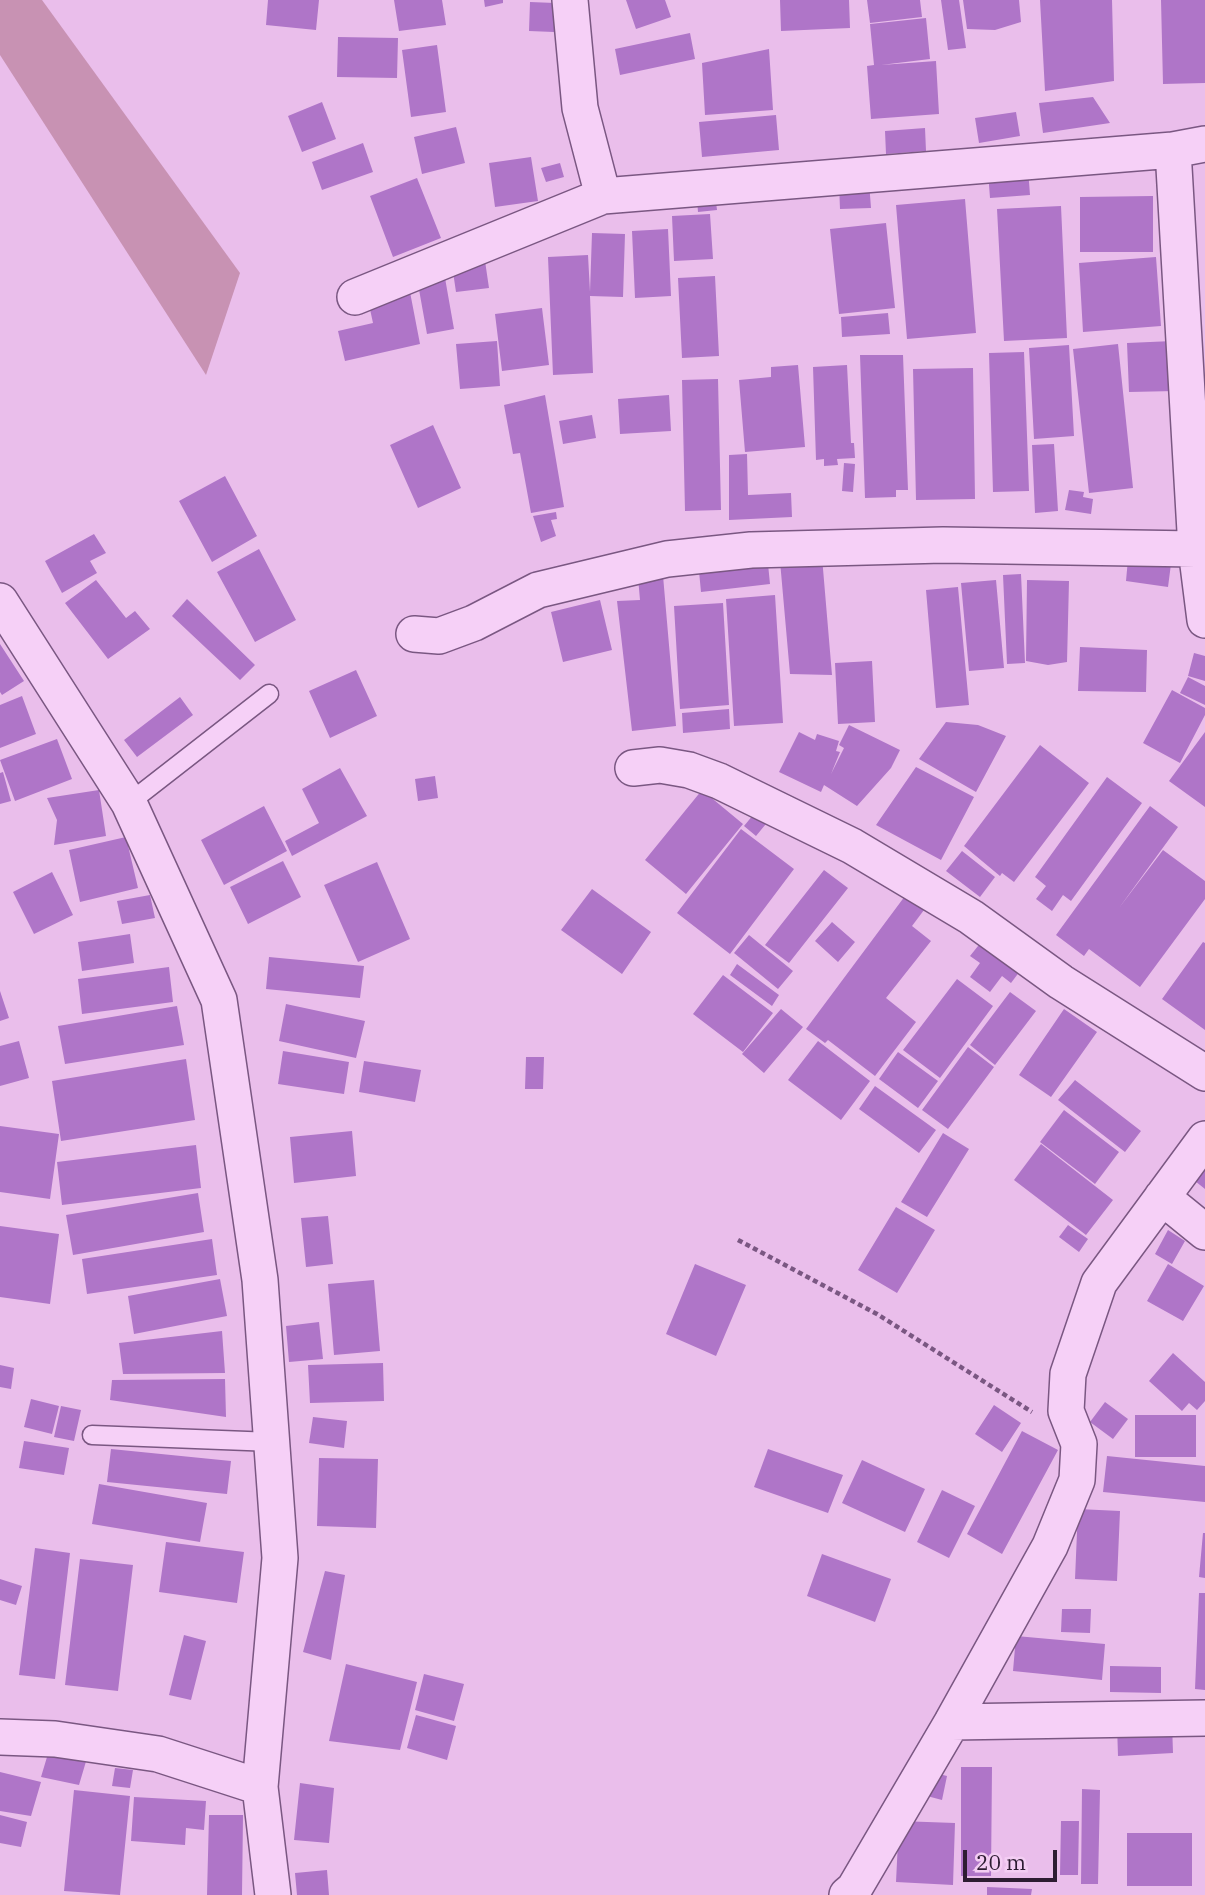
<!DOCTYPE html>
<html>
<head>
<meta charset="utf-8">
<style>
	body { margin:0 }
	#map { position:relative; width:1205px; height:1895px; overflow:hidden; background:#eabeeb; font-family:"IBM Plex Serif",serif }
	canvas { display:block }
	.scale { position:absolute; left:963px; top:1850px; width:94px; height:32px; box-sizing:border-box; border:4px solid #2d1c32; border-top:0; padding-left:9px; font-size:21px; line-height:24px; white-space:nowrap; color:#2d1c32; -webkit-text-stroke:5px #f3cdf3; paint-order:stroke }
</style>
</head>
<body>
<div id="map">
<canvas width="1205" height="1895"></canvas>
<div class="scale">20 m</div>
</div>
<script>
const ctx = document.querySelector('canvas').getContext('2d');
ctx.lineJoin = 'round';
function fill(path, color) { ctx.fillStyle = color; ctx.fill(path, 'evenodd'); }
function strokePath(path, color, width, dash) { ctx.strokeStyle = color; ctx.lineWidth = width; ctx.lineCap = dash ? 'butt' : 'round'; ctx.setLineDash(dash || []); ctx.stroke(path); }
fill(new Path2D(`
	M0,0H42L240,273L206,375L0,55Z`), '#c892b3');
fill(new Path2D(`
	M268,0H319L316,30L266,25Z
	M394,0H442L446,25L399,31Z
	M484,0H503V3L485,7Z
	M626,0H665L671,17L636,29Z
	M780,0H849L850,28L781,31Z
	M867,0H920L922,17L870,23Z
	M941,0H959L966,48L948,50Z
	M963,0H1019L1021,22L995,30L967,29Z
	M1040,0H1112L1114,81L1045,91Z
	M1161,0H1205V83L1163,84Z
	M530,2L555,3L554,32L529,31Z
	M926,18L930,59L881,65L936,61L939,114L871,119L867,66L874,65L870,24Z
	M690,33L695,59L620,75L615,49Z
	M338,37L398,38L397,78L337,77Z
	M437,45L446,112L411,117L402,50Z
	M769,49L773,110L705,115L702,63Z
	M1093,97L1110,123L1043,133L1039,103Z
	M322,102L336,139L302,152L288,116Z
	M1016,112L1020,136L979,143L975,118Z
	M776,115L779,150L702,157L699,122Z
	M456,127L465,163L422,174L414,137Z
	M925,128L926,151L886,154L885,131Z
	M363,143L373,172L322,190L312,162Z
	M531,157L538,201L495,207L489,163Z
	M560,163L564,177L546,182L541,168Z
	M1028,169L1030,195L990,198L988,172Z
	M417,178L441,238L393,257L370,196Z
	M869,182L871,208L840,209L839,184Z
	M714,186L717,210L698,212L696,188Z
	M1153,196V252H1080V197Z
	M965,199L976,333L907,339L896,205Z
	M1061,206L1067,338L1004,341L997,209Z
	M710,214L713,259L674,261L672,216Z
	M886,223L895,308L839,314L830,229Z
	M668,229L671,296L635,298L632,231Z
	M592,233L625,234L623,297L590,296L593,373L553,375L548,257L588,255L590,292Z
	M1156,257L1161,326L1083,332L1079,263Z
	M485,261L489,288L456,292L452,265Z
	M715,276L719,356L682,358L678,278Z
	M445,278L454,329L427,334L418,284Z
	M410,292L420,344L345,361L338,331L373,323L368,300Z
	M542,308L549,365L502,371L495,314Z
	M888,313L890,334L842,337L841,317Z
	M497,341L500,386L460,389L456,344Z
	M1173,341L1175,391L1129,392L1127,343Z
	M1118,344L1133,488L1089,493L1073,349Z
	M1069,345L1074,436L1034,439L1029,348Z
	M1024,352L1029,491L993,492L989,353Z
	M860,355H903L908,490H896V497L865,498Z
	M798,365L805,447L745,452L739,380L771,377V367Z
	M847,365L851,443H854L855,458L837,459L838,465L824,466V459L816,460L813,367Z
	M973,368L975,499L916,500L913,369Z
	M718,379L721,510L685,511L682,380Z
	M545,395L564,507L531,513L520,453L513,454L504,405Z
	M669,395L671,431L620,434L618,399Z
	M592,415L596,438L563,444L559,421Z
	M433,425L461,488L418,508L390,445Z
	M1054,444L1058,511L1035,513L1032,445Z
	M747,454L748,495L791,493L792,517L729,520V455Z
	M844,463L855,464L853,492L842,491Z
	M225,476L257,536L212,562L179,501Z
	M1069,490L1084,492L1083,497L1093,499L1091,514L1065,510Z
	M556,512L557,519L551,520L556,536L541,542L533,516Z
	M94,534L106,553L90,561L97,573L62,593L45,561Z
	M259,549L296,620L255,642L217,572Z
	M767,554L770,584L701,592L698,561Z
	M822,557L832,675L790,674L780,561Z
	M1128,559L1171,564L1168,587L1126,581Z
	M662,564L676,726L632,731L617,601L640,600L637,566Z
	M1021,574L1025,663L1007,664L1003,575Z
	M96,580L126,618L135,611L150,629L108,659L65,603Z
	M996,580L1004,668L969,671L961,583Z
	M1027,580L1069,581L1067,662L1048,665L1026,661Z
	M958,587L969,705L936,708L926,590Z
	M775,595L783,723L734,726L726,599Z
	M187,599L255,665L240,680L172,616Z
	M600,600L612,650L563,662L551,612Z
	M723,603L729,705L680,709L674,606Z
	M0,644L24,681L2,695L0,692Z
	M1080,647L1147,650L1146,692L1078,691Z
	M1194,653L1205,656V681L1188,676Z
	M872,661L875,722L838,724L835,663Z
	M356,670L377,716L330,738L309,691Z
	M1188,677L1205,686V705L1180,693Z
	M1172,690L1205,708V715L1180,763L1143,743Z
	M22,696L36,734L0,748V705Z
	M180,697L193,715L137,757L124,740Z
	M729,709L730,729L683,733L682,713Z
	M946,722L978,725L1006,736L976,792L919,759Z
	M849,725L900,750L891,768L857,806L824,785L821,792L779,772L799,732L815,740L817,734L839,741L836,751L840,752L831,774L844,748L839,745Z
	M1205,732V807L1169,781Z
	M57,739L72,779L15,801L0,760Z
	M1040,745L1089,783L1014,882L1002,873L1000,876L964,846Z
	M916,767L974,797L941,860L876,825Z
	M340,768L367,816L292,856L285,841L319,823L302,789Z
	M3,772L11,801L0,804V773Z
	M435,776L438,798L418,801L415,779Z
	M1107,777L1142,803L1071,901L1063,895L1052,911L1036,899L1046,886L1035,877Z
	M99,790L106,836L54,845L57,820L47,798Z
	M702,790L743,824L686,894L645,860Z
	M264,806L287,851L224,885L201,840Z
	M1150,806L1178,827L1119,908L1163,850L1205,881V899L1140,987L1089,949L1084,956L1056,935Z
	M758,809L770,819L756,836L744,826Z
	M741,829L794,869L730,954L677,913Z
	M126,837L138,888L80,902L69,850Z
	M962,851L995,877L980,897L946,871Z
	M283,861L301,897L248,924L230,887Z
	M377,862L410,939L358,962L324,885Z
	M824,870L848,888L789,963L765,945Z
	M52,872L73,915L34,934L13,892Z
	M592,889L651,932L622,974L561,930Z
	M150,895L155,918L122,924L117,901Z
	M905,896L924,910L912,926L931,941L886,998L916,1022L875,1076L828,1040L825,1043L806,1029Z
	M832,922L855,942L838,962L815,941Z
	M130,934L134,963L82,971L78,942Z
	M749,935L793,971L778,989L734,953Z
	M982,941L1023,967L1011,983L1002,976L990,992L970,977L980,963L970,956Z
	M1203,942L1205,943V1030L1162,999Z
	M269,957L364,966L360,998L266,989Z
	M737,964L779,995L772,1006L730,975Z
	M169,967L173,1002L82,1014L78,979Z
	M723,975L773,1013L743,1052L693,1014Z
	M957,979L993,1006L940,1078L903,1050Z
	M0,991L9,1018L0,1021Z
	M1010,992L1036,1011L995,1065L970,1045Z
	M286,1004L365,1021L356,1058L279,1041Z
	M177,1006L184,1045L65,1064L58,1026Z
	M781,1009L803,1027L764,1073L742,1054Z
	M1064,1009L1097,1032L1051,1097L1019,1075Z
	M19,1041L29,1078L0,1086V1046Z
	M818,1041L870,1081L841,1120L788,1080Z
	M968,1047L994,1067L948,1129L922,1110Z
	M283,1051L349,1062L344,1094L278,1084Z
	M898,1052L938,1081L918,1108L879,1079Z
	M526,1057H544L543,1089H525Z
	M186,1059L195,1120L61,1141L52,1081Z
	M364,1061L421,1070L415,1102L359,1092Z
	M1075,1080L1141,1131L1125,1152L1058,1100Z
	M875,1086L936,1130L919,1153L859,1109Z
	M1064,1110L1119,1152L1095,1184L1040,1142Z
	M0,1126L59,1134L50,1199L0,1192Z
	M352,1131L356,1176L294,1183L290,1137Z
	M943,1133L969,1149L927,1217L901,1202Z
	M1041,1144L1113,1200L1086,1235L1014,1180Z
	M196,1145L201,1188L62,1205L57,1162Z
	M1205,1168V1189L1195,1181Z
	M198,1193L204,1232L73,1255L66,1215Z
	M896,1207L935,1230L897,1293L858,1270Z
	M328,1216L333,1264L306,1267L301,1218Z
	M1068,1225L1088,1239L1079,1252L1059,1237Z
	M0,1226L59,1234L50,1304L0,1297Z
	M1168,1230L1185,1241L1172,1264L1155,1254Z
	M212,1239L217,1275L87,1294L82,1259Z
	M695,1264L746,1285L716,1356L666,1334Z
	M1168,1264L1204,1286L1183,1321L1147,1301Z
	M220,1279L227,1316L134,1334L128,1296Z
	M374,1280L380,1351L334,1355L328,1284Z
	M319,1322L323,1359L289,1362L286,1326Z
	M222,1331L225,1373L123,1374L119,1343Z
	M1173,1353L1205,1382V1401L1197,1410L1189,1403L1182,1411L1149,1381Z
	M383,1363L384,1401L310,1403L308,1365Z
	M0,1365L14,1368L11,1389L0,1387Z
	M225,1379L226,1417L110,1400L112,1380Z
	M31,1399L59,1406L52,1434L24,1427Z
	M1105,1402L1128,1419L1113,1439L1090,1422Z
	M994,1405L1021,1423L1002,1452L975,1434Z
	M61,1406L81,1410L74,1441L54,1437Z
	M1135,1415H1196V1457H1135Z
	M313,1417L347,1421L344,1448L309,1443Z
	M1022,1431L1058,1450L1002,1554L967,1534Z
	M24,1441L69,1448L64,1475L19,1468Z
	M111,1449L231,1461L227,1494L107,1482Z
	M768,1449L843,1475L828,1513L754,1487Z
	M1107,1456L1205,1466V1502L1103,1492Z
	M319,1458L378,1459L376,1528L317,1526Z
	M862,1460L925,1489L905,1532L842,1503Z
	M99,1484L207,1503L200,1542L92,1524Z
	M942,1490L975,1506L949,1558L917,1542Z
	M1078,1509L1120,1511L1117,1581L1075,1579Z
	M1203,1533H1205V1578L1199,1577Z
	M166,1542L244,1552L237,1603L159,1592Z
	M35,1548L70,1553L55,1679L19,1675Z
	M822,1554L891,1579L875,1622L807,1596Z
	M80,1559L133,1565L118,1691L65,1685Z
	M325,1571L345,1575L331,1660L303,1652Z
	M0,1579L22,1586L16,1605L0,1600Z
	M1199,1593H1205V1690L1195,1689Z
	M1062,1609H1091L1090,1633L1061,1632Z
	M184,1635L206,1641L191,1700L169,1695Z
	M1016,1636L1105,1644L1102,1680L1013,1671Z
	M346,1664L417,1682L400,1750L329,1741Z
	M1110,1666L1161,1667V1693L1110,1692Z
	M424,1674L464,1684L454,1721L415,1710Z
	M416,1715L456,1726L447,1760L407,1748Z
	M1172,1723L1173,1753L1118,1756L1117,1725Z
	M50,1747L87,1758L79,1785L41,1777Z
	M961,1767H992L991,1876H961Z
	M115,1768L133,1770L130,1788L112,1786Z
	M0,1772L41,1782L31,1816L0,1811Z
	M931,1772L947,1776L942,1800L927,1796Z
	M300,1783L334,1788L329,1843L294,1840Z
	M1082,1789L1100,1790L1098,1884H1081Z
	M74,1790L130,1796L120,1895L64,1891Z
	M134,1797L206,1801L204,1830L186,1828L185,1845L131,1841Z
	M0,1815L27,1822L21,1847L0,1843Z
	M209,1815H243L242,1895H207Z
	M899,1821L955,1823L953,1885L896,1882Z
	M1061,1821H1079L1078,1875H1060Z
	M1127,1833H1192V1886H1127Z
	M327,1870L329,1895H297L295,1873Z
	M987,1887L1032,1889L1031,1895H987Z`), '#af75c8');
const lane = new Path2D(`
	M129,803L269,694
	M92,1435L273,1442`);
const street = new Path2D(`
	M570,0L580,108L603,196
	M1173,150L1196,549L1205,620
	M355,297L603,196L1173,150L1205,144
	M0,601L129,803L219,1000L260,1280L280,1558L260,1787L273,1895
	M414,634L439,636L474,623L538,590L667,559L751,550L943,545L1196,549
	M633,768L660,765L689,770L719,781L852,846L971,917L1061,982L1205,1073
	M1162,1197L1205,1232
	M952,1722L1205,1718
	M0,1737L55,1739L158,1754L260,1787
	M847,1895L854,1889L952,1722L1050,1546L1077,1480L1079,1444L1066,1411L1068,1374L1099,1283L1205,1139`);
strokePath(lane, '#7a5782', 21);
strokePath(street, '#7a5782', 38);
strokePath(new Path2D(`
	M738,1240L877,1314L1032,1412`), '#7a5782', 4.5, [5, 3.5]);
strokePath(lane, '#f6d0f7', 18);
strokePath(street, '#f6d0f7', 35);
</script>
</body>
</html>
